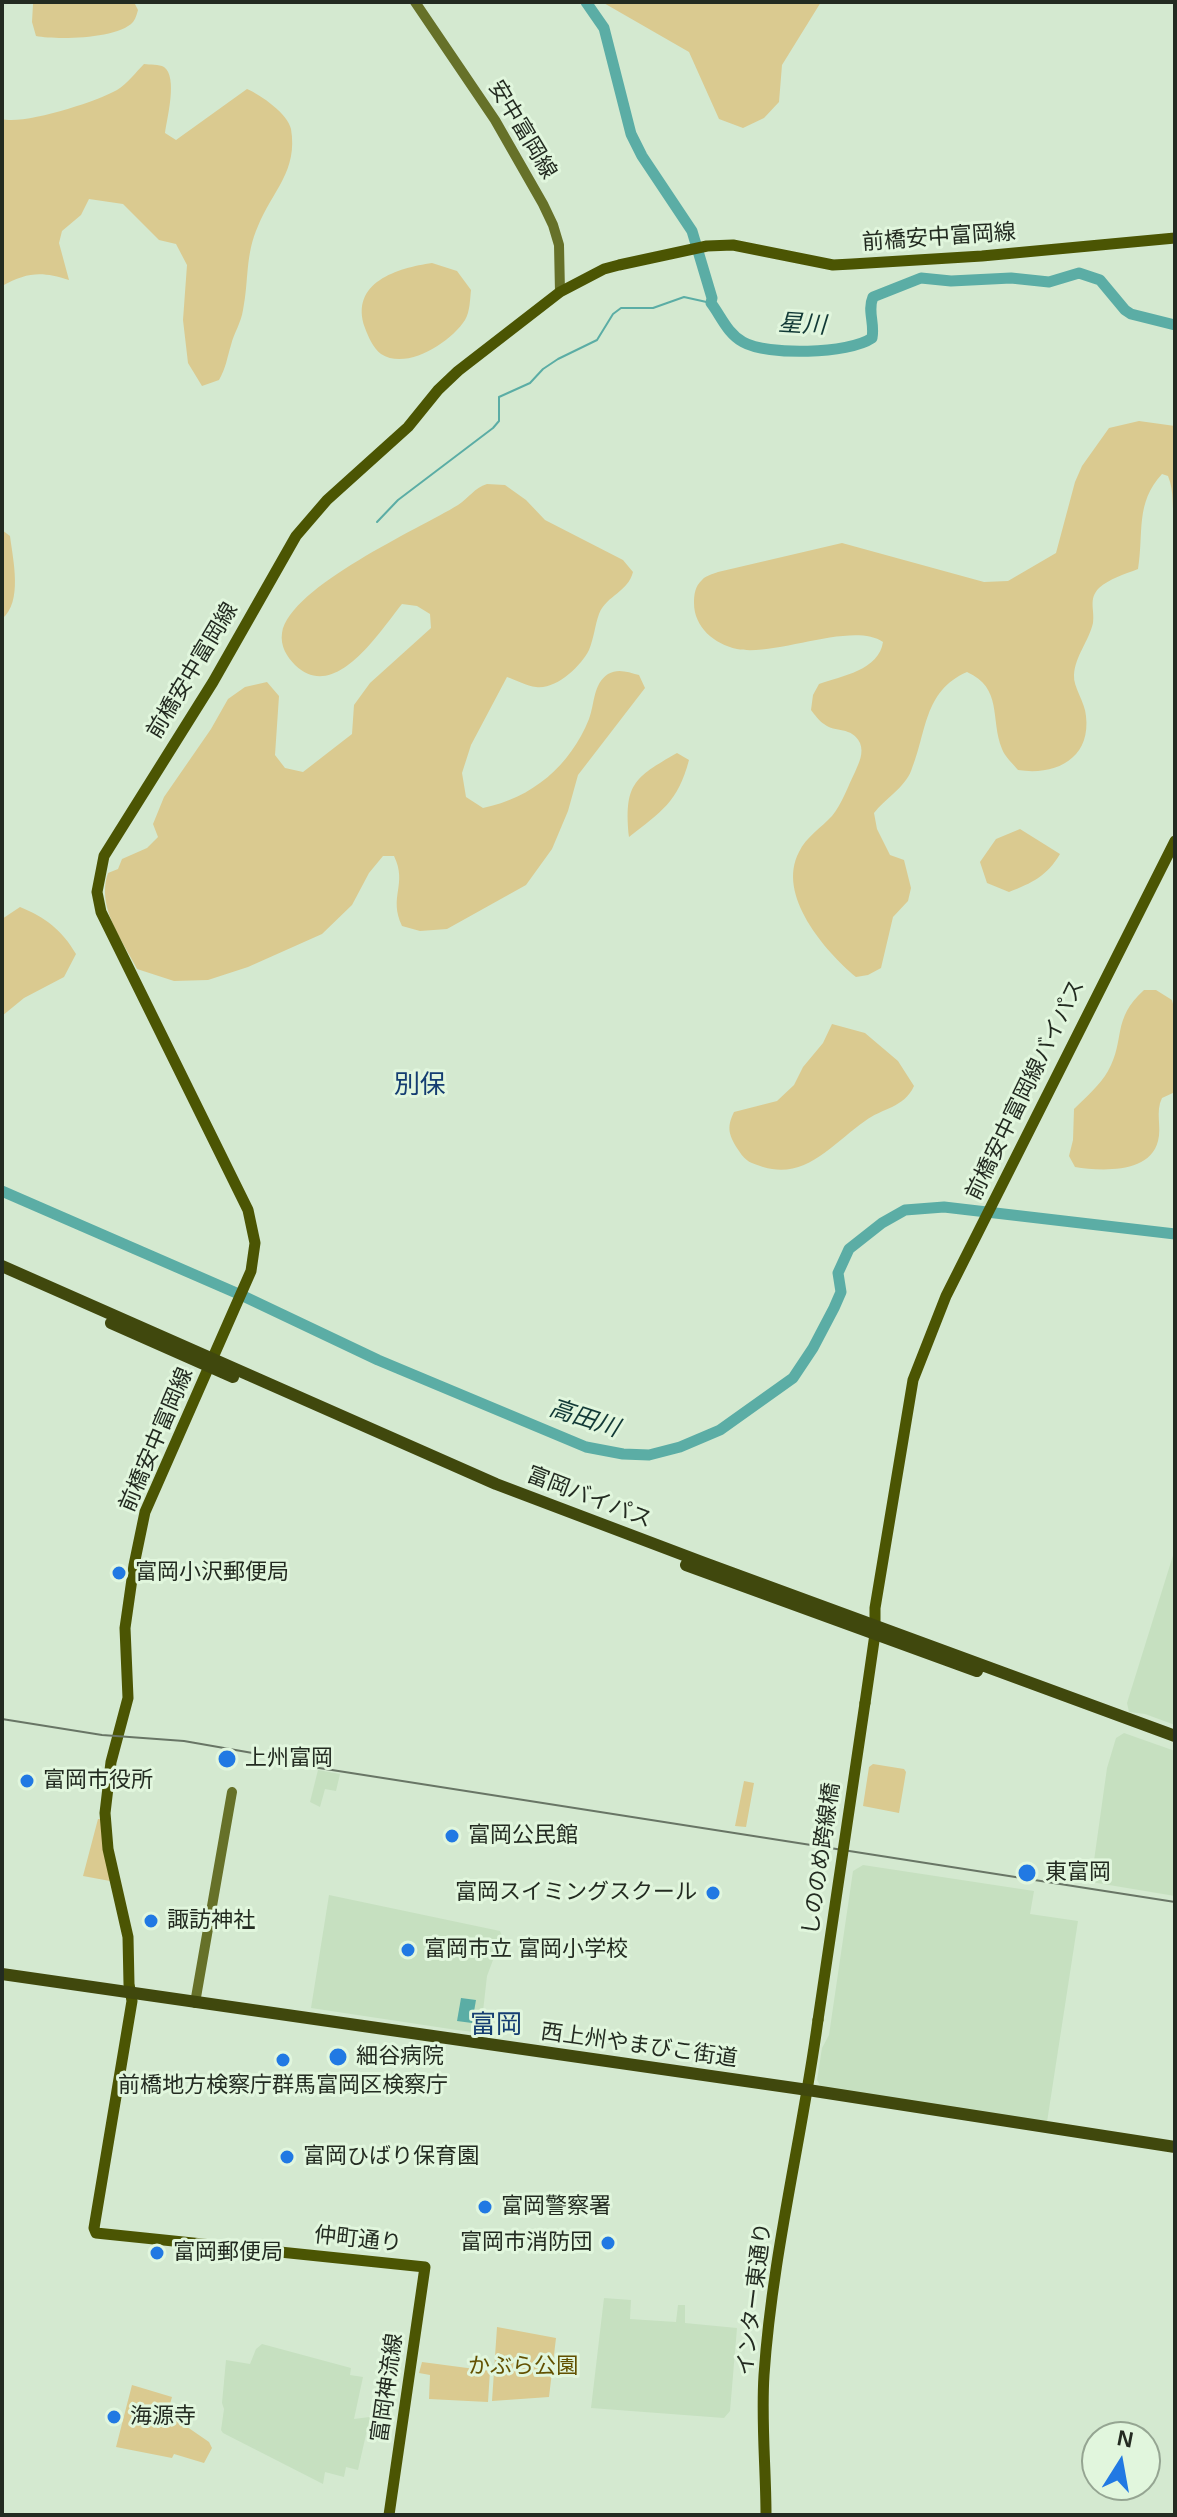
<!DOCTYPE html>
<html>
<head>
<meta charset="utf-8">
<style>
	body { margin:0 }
	#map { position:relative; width:1177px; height:2517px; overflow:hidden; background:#d4e9d0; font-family:Arial,sans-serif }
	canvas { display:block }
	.frame { position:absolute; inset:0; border:4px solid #232b21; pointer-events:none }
	.north { position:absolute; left:1081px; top:2421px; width:80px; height:80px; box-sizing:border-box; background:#e1f6dd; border:2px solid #95a592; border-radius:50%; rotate:11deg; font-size:22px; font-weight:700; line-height:32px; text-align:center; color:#232b21 }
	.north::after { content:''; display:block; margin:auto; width:28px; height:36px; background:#2179e3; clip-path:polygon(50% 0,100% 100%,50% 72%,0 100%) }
</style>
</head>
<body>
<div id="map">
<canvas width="1177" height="2517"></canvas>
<div class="frame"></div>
<div class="north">N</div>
</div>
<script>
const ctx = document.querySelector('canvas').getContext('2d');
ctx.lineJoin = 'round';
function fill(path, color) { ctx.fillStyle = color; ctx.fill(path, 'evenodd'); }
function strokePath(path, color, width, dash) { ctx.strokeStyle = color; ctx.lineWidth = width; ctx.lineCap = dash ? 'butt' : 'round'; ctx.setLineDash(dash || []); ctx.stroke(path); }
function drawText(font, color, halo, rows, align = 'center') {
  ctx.font = font + ' Arial,"Noto Sans JP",sans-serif'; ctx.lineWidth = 6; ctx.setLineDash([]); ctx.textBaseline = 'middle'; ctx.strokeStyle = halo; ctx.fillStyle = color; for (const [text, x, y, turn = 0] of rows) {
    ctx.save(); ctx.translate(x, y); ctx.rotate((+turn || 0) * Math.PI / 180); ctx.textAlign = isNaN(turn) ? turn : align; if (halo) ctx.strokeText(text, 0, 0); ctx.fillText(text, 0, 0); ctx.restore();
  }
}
fill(new Path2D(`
	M1175,1549V1725L1145,1714L1129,1712L1127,1703Z
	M1124,1733L1175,1751V1896L1091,1882L1107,1768L1116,1738Z
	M318,1770L340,1774L336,1791L325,1789L320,1807L310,1802Z
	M863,1865L1034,1891L1030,1914L1078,1921L1047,2122L821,2087L817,2080L822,2048L829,2035L853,1871Z
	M329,1895L500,1931L502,1936L487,1976L481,2029L474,2032L457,2030L311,2008Z
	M604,2298L631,2300L630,2319L676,2322L678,2305H685V2323L737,2328L730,2411L724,2418L591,2408Z
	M262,2344L351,2368L350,2375L363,2377L354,2419L377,2416L380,2425L392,2426L391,2435L367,2430L358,2470L346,2467L344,2477L325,2472L323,2484L223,2433L221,2430L224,2409L222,2403L226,2360L250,2364L256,2349Z`), '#c6e0c0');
fill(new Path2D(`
	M36,2H134L138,10C137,14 135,20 133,22C118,39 57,40 36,36L32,22L33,4Z
	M602,2H821L782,65L779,102L764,118L743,128L719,119L689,52Z
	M144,64C150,65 159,64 164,67C178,77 167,118 165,133L176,140L247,89C261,95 288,114 291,129C298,171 273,190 258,226C245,255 249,281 243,310C241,323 234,333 231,345C227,358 226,368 219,380L202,386L188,363L183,320L187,265L176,244L159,240L123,204L89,199L81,215L62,231L59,243L69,280C42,271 27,272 2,286V119C24,125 96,102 117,90C127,84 136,72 144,64Z
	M432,263L457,271L471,290C470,299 470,312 465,320C451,342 407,371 381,354C373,348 368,336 365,328C349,282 398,268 432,263Z
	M1139,421L1175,426V524C1171,507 1175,493 1168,476L1162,474C1135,503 1144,533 1138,569C1125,574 1109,579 1099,588C1088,599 1095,610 1093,623C1089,641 1075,656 1074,675C1073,687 1085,702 1086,716C1091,759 1055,776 1018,770C1013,764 1005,757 1002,749C990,719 1003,688 967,672C923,691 927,733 911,771C905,787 885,799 874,813L877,829L890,855L904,860L911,888L908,901L893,917L881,968L868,975L856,977C825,951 776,895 799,852C806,837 822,827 832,816C842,804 848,786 855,772C859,763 864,753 860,743C852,726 835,733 824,724C819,721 815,715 811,710L813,695L819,684C842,676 879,670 883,642C852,621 776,657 737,649C714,644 694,627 694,603C694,595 695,586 702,580C705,576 713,574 718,572L842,543L984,582L1008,581L1056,553L1075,482L1082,466L1109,428Z
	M487,484L505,485L526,500L545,520L623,560L633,572C628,592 607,595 599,614C595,625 594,638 589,650C581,666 556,690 536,687C527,686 516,680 507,677L471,745L462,773L466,797L483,808C532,798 570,766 589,719C595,703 593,684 608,674C618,668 628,672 639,675L645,688L578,775L568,811L552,849L526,885L447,929L420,931L402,926C388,896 408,885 394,856H383L369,873L352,905L322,934L248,967L208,980L174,981L137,969C122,939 96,907 108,873L118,869L122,859L147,848L158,837L153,824L164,797L211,729L228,699L245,687L267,682L279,696L275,755L285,768L303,772L352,734L354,705L370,683L431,628L430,614L417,606L402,604C380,631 335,704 295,665C287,657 280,646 282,633C290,586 419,529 458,505C469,498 474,488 487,484Z
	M2,530L10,536C13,560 23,602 2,619Z
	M677,753L689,760C678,802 661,812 629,837C624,785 633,778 677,753Z
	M1020,829L1060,854C1047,876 1032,883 1009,892L987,883L980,862L996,839Z
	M20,907C45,917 62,930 76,954L64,977L24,998L2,1016V919Z
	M1144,990H1156L1172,1000L1175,1012V1092L1162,1098C1155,1112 1162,1127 1158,1141C1150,1174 1100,1171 1075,1167L1069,1156L1073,1140L1074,1109C1086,1097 1100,1085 1108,1071C1126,1039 1111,1020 1144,990Z
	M832,1024L865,1033L898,1061L914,1086C904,1108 882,1108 865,1121C832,1144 806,1180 763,1167C751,1163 746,1162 739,1151C729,1136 726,1128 734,1112L777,1101L794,1085L803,1067L823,1043Z
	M873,1764L904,1769L906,1772L899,1813L863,1806L869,1767Z
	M744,1781L754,1783L746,1827L735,1826Z
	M98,1819H101L110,1881L83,1876Z
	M497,2327L556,2338L549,2397L492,2401Z
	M422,2362L490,2371L488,2402L429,2399L430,2375L419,2373Z
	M132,2385L172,2397L168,2411L181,2418L180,2422L209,2442L212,2448L204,2463L174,2454L172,2458L116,2447Z`), '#daca90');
fill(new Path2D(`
	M461,1998L476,2000L472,2023L457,2021Z`), '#5bada5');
strokePath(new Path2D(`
	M377,522L398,500L493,428L499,421V397L530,383L543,369L558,359L597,340L613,314L621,308H653L684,297L711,303`), '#5bada5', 2);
strokePath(new Path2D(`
	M586,2L604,28L631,134L642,156L692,231L712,298L711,303C721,316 727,333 743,342C767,356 849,354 872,338C875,323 867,311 873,297L921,278L951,281L1011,278L1049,282L1079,273L1100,280L1125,310L1131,314L1175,325
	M2,1191L241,1295L378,1360L586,1447L623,1454L649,1455L680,1447L720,1430L793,1378L813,1348L834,1308L841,1292L838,1273L849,1249L882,1223L905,1210L944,1207L1175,1234`), '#5bada5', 11);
strokePath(new Path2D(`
	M415,2L495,120L543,204L553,225L559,245L560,292
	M195,2003L232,1792`), '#667129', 10);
strokePath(new Path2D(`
	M865,1703L875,1634V1608L913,1380L946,1296L1175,841
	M389,2515L425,2267L96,2233L94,2228L132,2001L129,1984L128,1937L108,1849L105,1813L111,1762L128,1698L125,1628L134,1565L145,1512L251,1271L255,1243L248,1210L101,912L97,892L104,856L213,682L296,536L327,500L408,427L438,390L458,371L560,292L604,269L619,265L707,246L733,245L833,265L852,264L982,256L1175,238
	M766,2515C766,2469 761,2422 764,2375C772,2256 802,2138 818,2020`), '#4b5503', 11);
strokePath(new Path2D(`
	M2,1266L496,1484L702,1562L1175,1736
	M111,1323L233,1377
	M686,1565L977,1671
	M2,1974L808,2090L1175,2147`), '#40480d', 12);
strokePath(new Path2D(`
	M2,1719L102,1735L184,1741L264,1755L300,1765L1175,1902`), '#687565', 2);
strokePath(new Path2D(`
	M818,2020L865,1703`), '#4b5503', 11);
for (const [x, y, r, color] of [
	[119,1573,8,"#2179e3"],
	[227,1759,10,"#2179e3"],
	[27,1781,8,"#2179e3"],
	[452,1836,8,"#2179e3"],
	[1027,1873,10,"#2179e3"],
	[713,1893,8,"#2179e3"],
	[151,1921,8,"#2179e3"],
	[408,1950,8,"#2179e3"],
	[338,2057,10,"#2179e3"],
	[283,2060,8,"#2179e3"],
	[287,2157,8,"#2179e3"],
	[485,2207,8,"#2179e3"],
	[608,2243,8,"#2179e3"],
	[157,2253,8,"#2179e3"],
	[114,2417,8,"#2179e3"]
]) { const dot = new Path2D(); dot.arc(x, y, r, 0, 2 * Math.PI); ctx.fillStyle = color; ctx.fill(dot); strokePath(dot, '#e1f6dd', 3); }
drawText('22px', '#232b21', '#e1f6dd', [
	["安中富岡線",522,130,59],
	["前橋安中富岡線",939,238,-4],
	["前橋安中富岡線",193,671,-59],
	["前橋安中富岡線バイパス",1026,1090,-64],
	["前橋安中富岡線",157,1440,-67],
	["富岡バイパス",589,1498,21],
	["しののめ跨線橋",822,1859,-82],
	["西上州やまびこ街道",639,2046,8],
	["仲町通り",358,2240,6],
	["インター東通り",755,2299,-83],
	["富岡神流線",388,2388,-82]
]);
drawText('22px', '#232b21', '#e1f6dd', [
	["富岡小沢郵便局",135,1573],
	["上州富岡",245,1759],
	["富岡市役所",43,1781],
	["富岡公民館",468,1836],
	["東富岡",1045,1873],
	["富岡スイミングスクール",697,1893,"right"],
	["諏訪神社",167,1921],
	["富岡市立 富岡小学校",424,1950],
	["細谷病院",356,2057],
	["前橋地方検察庁群馬富岡区検察庁",283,2086,"center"],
	["富岡ひばり保育園",303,2157],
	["富岡警察署",501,2207],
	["富岡市消防団",592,2243,"right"],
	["富岡郵便局",173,2253],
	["海源寺",130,2417]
], 'left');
drawText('22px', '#625000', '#e1f6dd', [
	["かぶら公園",523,2367]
]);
drawText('italic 24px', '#113936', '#e1f6dd', [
	["星川",802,325,3],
	["高田川",584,1419,18]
]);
drawText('26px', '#143d71', '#e1f6dd', [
	["別保",420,1086],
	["富岡",496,2026]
]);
</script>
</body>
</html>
